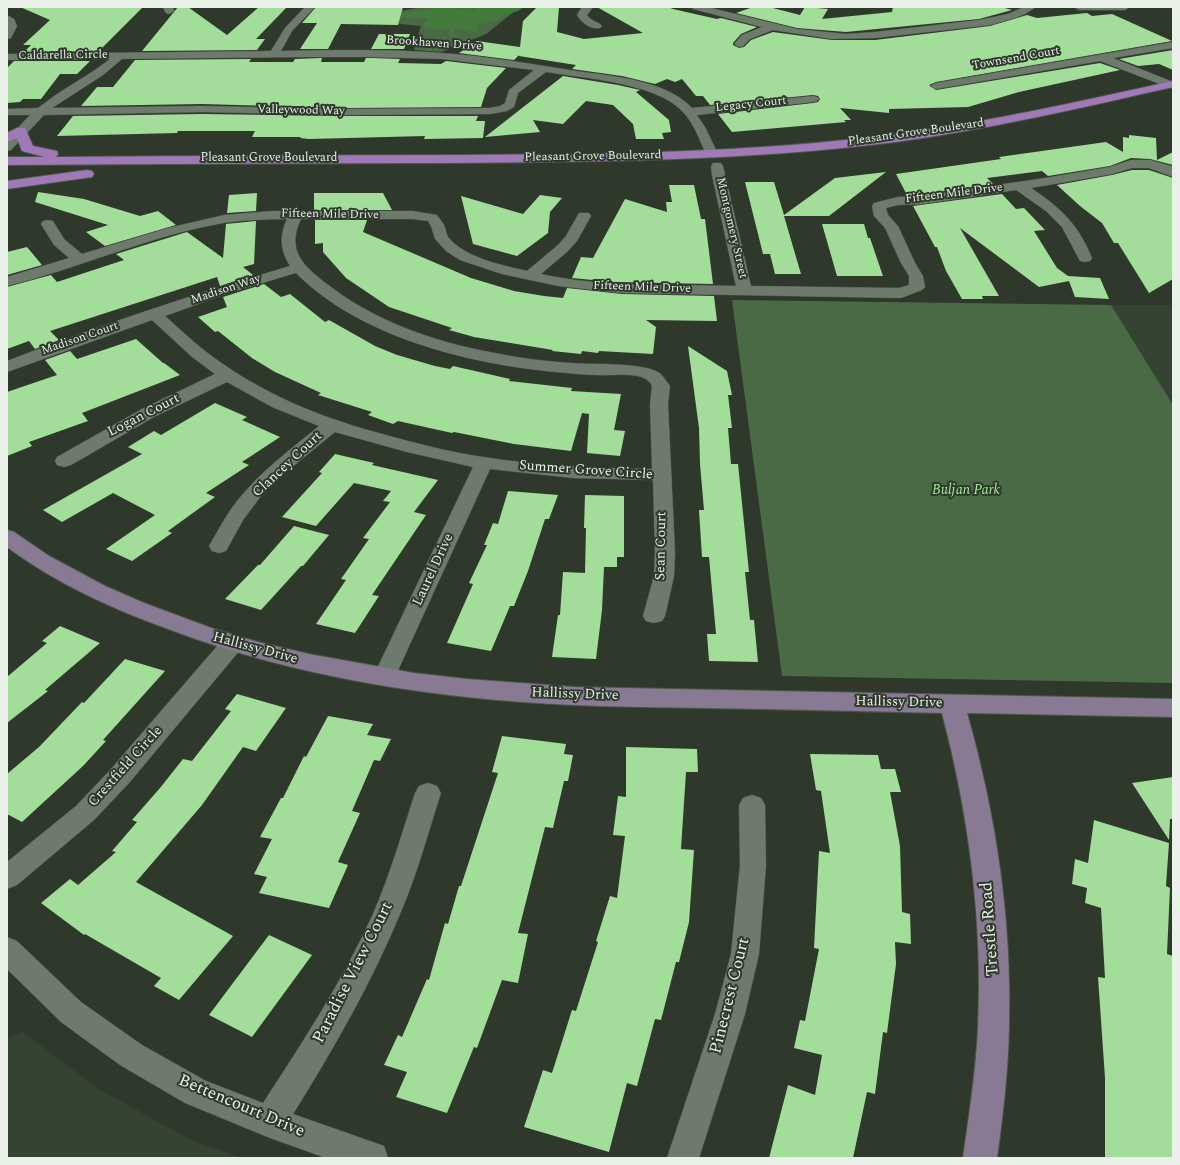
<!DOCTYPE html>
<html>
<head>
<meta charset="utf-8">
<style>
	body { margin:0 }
	#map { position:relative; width:1180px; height:1165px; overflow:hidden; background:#2e392c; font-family:Spectral,serif }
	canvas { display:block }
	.frame { position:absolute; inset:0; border:8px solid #eaf1e9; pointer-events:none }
</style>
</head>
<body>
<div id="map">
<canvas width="1180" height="1165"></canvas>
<div class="frame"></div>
</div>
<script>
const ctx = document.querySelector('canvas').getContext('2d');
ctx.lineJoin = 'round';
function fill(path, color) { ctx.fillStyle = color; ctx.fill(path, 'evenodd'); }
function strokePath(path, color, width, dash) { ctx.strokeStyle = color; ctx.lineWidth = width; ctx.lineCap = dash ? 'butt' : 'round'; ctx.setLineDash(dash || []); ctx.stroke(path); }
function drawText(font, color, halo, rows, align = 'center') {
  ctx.font = font + ' Spectral,serif'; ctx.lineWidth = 4; ctx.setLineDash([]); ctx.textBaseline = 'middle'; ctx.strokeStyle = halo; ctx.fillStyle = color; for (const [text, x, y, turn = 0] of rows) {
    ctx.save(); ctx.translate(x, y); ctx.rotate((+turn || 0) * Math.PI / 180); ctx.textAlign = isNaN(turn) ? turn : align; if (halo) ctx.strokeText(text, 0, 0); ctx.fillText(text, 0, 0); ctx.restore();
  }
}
fill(new Path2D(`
	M1111,305H1173V405Z
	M22,1032L100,1090L191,1140L242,1158H7V1039Z`), '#354432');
fill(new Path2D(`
	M421,7H520L486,34L441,52L414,50L421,26L380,22L381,15Z
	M732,300L1111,305L1173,405V683L782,676Z`), '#4a6a45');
fill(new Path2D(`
	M438,7L475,10L477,7H524L518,11L504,15L497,20L477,25L479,30L473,32L464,29H435L424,27L425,23L428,19L401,17V14Z`), '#457a3d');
fill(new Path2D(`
	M467,7H471L469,10L466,9Z
	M452,29L454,30L453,35L461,37L455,46L435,49L426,52V50L434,47L453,44L457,38L449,36L450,30Z`), '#457a3d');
fill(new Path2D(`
	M20,7H143L99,51L24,52L31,45H23L50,20Z
	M178,7H188L227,35L259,7H287L256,39H265L257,50L142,51Z
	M316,7H403L398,25L341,24L328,49H300L317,23H302Z
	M537,7H559L557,32L584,39L643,33L597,7H668L673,9L717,19L721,18L757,27L741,34L733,43V45L739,48L744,47L751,40L773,32L832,40H875L990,26L1027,15L1037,18L1087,13L1092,16L1112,14L1172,41L936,82L929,85L936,90L1100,63L1120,70L1019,92L968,107L889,109V113L840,108L851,120H844L846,122L732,132L718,114L813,103L818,102L820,99L818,96L813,95L710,105L703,96H696L682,79L675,82L667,79L655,84L622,76L572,69L576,65L519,56V55L514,60L459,53L477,41L520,47L523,21Z
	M753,7H769L800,15L805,7L828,9L822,19L892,12L893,7H1001L1012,10L979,19L846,32L797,28L736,13Z
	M379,34H410L404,49H371Z
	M1173,50V70L1159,64L1138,66L1119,59Z
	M322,58L321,62H364L366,58H372L400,59L398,63L441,64L446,61L506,68L487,88L481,107L343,108L202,104L81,106L97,87H113L135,60L251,59L249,62H293L295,59Z
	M14,61H90L77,74H60L41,99H23L20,102L7,103V68Z
	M563,76L618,85L640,90L636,92L669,120L671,132L662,133L664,139H636L633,124L613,105L586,101L563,124L533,120L540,132L485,137Z
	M202,114L343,116H478L476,121H485L483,138L424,139L425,136L309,139L300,138L301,137H252L255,131H178L177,133L57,136L73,116Z
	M1129,135L1156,138L1157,160L1173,152V165L1150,159L1131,158L1110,166L1048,176L1042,171L987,178L993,184L922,194L907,195L896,174L1001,159L999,157L1106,142L1123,152V137L1129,138Z
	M1132,170H1149L1173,178V279L1149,293L1118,243H1114L1102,223L1080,206L1057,185L1112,175Z
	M886,172L829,216H784L801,274H775L770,254H763L745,182H774L784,215L835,178Z
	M669,185H694L701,219H705L713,284L614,282L572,278L581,257L593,258L625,199L667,212L666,202H672Z
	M38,192L84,199L140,216L158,211L176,225L105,246L86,232L108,225L35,202Z
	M257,193L256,211L227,213L229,195Z
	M314,193H383L392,210H314Z
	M1002,194L1016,209L1024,208L1045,230L1034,231L1057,268L1068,276L1100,278L1109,299L1075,297L1069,281L1039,287L960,228L999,296H982L983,299H962L946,271L937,247H935L913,206Z
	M540,195L562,198L550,212L548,233L517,256L473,244L461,196L523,214Z
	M315,220H367L363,232L471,278L514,291L544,296L563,298L567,288L622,294L714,296L717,321L646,320L656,327L653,354L599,351L598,353L582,351L581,354L552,351L553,350L474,337L449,330L452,328L389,307L346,278L323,252V243L315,244Z
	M256,221L254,264L243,267L253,275L220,286L217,277L50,331L59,340L35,349L29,341L7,349V287L51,275L57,282L124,260L116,254L187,232L223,258L226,224Z
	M822,224H864L868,238H870L883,276H837Z
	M27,247L42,265L7,275V252Z
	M264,284L281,297L290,294L325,322L329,320L375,346L397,355L435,366L450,369L453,366L510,379L509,381L572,388L571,391L621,394L614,430L625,431L620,456L587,453L589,414L582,413L571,451L514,444L454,432L452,433L398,421L393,424L368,415L372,412L318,395L321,393L275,372L252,358L218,331L215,332L198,317L227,307L223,297Z
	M136,339L163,363H164L180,375L82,413L88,421L29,442L32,446L7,456V392L57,375L45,360L70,351L77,359Z
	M688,346L727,371L732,395H728L732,428H728L731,464H738L749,572H745L750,620H754L758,662L709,661L707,634H716L709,557H702L699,510H704L700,464L699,428Z
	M215,403L247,417L242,420L280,437L242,462L249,465L206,493L215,497L168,531L172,533L132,561L106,549L155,515L113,493L62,522L43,510L142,454L128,447L154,431L161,435Z
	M335,454L374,463L372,465L438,480L414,512L426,515L372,595L379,596L355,633L316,624L346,580L341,579L369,539L363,538L390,502L383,501L391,491L354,483L316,526L282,517L322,473L319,472Z
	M508,491L558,495L549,519H545L528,571L514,606H510L491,651L447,643L473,584L469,583L487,545H484L493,523L498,524Z
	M585,495L624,496V557H617V567H604L602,610L596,659L552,657L558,615H560L563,572L585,573L586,528H584Z
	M294,526L329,535L303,566H301L261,610L225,599L258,565H260Z
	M60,626L100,643L45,690L48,691L7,723V677L47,643L42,641Z
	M125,659L165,671L103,740L106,741L83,766L22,822L7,814V774L39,747L82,702L84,703Z
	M237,694L286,708L256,751L243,747L202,805L136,882L233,936L179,1000L154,986L161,978L85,934L84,935L41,903L70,879L78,885L116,852L112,851L137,822L132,820L160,788L183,759L192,761L231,711L225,709Z
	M328,716L373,724L367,735L391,739L380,761L374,760L352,811L360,813L338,862L348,865L329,908L259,893L267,877L254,874L272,839L260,837L281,798H283L304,756L306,757Z
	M502,736L566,744L564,754L573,755L568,781H564L553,828L545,827L518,933L528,934L518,983L502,980L477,1048L474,1047L447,1113L396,1097L407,1072L384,1065L398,1035L402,1037L427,979L429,980L445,923L448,924L459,886H461L498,773L492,772Z
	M626,747L697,749L698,772H686L681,849L694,850L689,922L679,962H676L661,1020L655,1019L637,1086L627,1083L609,1152L524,1127L543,1070L552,1073L572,1010L576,1011L598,942L596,941L610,896L617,898L625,836L613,835L618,796L626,797Z
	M810,754L878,755L881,769H895L901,792H890L900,846L902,912L910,914L911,944L895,942L896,964L887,1033L883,1032L875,1094L867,1092L853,1158H769L788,1085L815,1095L822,1055L794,1048L800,1020L805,1021L819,949L814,948L819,851L830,853L821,791L816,790Z
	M1173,777V819H1170L1169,840L1132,783Z
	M1094,820L1169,843L1166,886L1170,888L1167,954L1173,956V1158H1105V1078L1098,977L1105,978L1101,908L1085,903L1087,888L1072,884L1075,859L1088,863Z
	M269,935L312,955L252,1037L209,1015Z`), '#a3dd9a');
const street = new Path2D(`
	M163,7H173L174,11L169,14L166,13Z
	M305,7H315L292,31L281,51C334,50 388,49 441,53C486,56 531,64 576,71C612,76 666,80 692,108L813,96L817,97L819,99L817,101L813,102L697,115L705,127L718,154L716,157H708L706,154C699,139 694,123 682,111C656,83 583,78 546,72L518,93L514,107L507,111L490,114L343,115L202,112L44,115L11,150L7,151V139L30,115H7V109L38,108L57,94L95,70L110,59L7,60V54L271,51L285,28ZM302,57H372L442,59L534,70L509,90L505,103L500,106L490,108L343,109L202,106L52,108L103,75L122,59Z
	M582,7H593L587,15C590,21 598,21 602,26L600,28C592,30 581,23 577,15Z
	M691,7H707L797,29L846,34L875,32L979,20L1008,14L1024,7H1036L1025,14L1015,18L990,25L875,38L832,39L773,30L750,39L743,46L739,47L734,44L742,35L762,27L693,9Z
	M1074,7H1130L1125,10H1079Z
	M7,15L14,19L17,26L11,38L7,39Z
	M1173,42V48L1113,58L1173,82V88H1170L1100,61L936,89L930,86L936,83Z
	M1131,160H1150L1171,166L1173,167V177L1149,168H1132L1112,174L1031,188C1061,208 1078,224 1092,258L1090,261L1085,262L1080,261L1062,227L1046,211L1016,190L922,204L898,205L886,208L888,215L898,226L915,263L923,276L925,287L922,290L901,298L622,293L558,286L502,274L460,260L446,251L435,239L431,226L428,221L413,219H301C286,250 303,266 327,284C368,316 416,335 466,347C501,355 536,361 571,363C595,365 638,362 658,372C663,375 666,381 670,386L668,404L675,553L674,576L665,616L662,621L654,623L646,621L643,616L654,576L655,553L653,480L573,478L490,469L395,677L392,683L384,685L376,683L373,677L473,467L407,452L335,432L286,472L261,496L243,520L226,551L219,553L212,551L209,546C218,531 226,515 237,501C260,472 291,449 319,426L272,407L227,382L154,417L71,465L64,467L57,465L55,461L57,457L142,409L215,374L192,357L152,320L7,372V361C100,325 195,294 290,266C280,250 279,236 287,219C266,219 244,220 223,223C149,236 80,268 7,286V277L69,258L54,245L41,224L43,221L48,220L53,221L64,239L82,254L168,228L224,215L272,211H413L437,215C439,218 442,222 444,225C446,229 446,233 448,237C465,258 502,265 527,271L558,245L566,236L579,213H589L591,216L577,241L568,251L541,274C605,288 672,284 736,286L712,175L711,166L713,163H721L723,166L751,286L899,288L909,285V276L901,263L885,228L874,216L872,206L874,203L898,197L922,196L1045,178L1110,167ZM296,273C359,337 469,364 556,372C570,373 584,375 598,375C612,376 633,372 646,379C649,381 651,384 652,386L650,404L652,469C596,468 539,466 483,457C450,452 418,444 386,435C328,420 272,398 223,364C202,350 184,333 165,316L229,293Z
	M232,636L240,638L243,644L240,650L129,783L94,820L17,885L7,889V862L76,806L111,769L224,638Z
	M428,783L437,786L441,793C428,833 417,875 400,914C371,984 333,1050 293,1114L384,1146L388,1158H326L270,1138L185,1103L120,1065L61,1022L7,969V937L17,941L81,1002L142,1045L206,1081L263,1103C303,1042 343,980 373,914C390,875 402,833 415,793L419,786Z
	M752,795L761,798L765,805L766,865L759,954L745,1014L699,1158H667L715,1014L731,954L740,865L739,805L743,798Z`);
const secondary = new Path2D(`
	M7,530L14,532L49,556L105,586L144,603L214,629L258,642L309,654L414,673L467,679L574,687L1173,699V717L967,713C996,815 1012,921 1009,1028C1008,1072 1003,1115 997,1158H963C969,1115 976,1072 978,1028C983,922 969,815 942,713C863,711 784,709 705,708C661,707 618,707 574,705C437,699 299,678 171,630C113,609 57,584 7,547Z`);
const primary = new Path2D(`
	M1173,81V87C1081,108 989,129 896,142C746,161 594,162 443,163C298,163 152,164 7,165V157H45L22,151L17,138L7,142V133L17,128H25L33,146L57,151L58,154L56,157C192,156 327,155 463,155C607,154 753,153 896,134C989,122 1081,101 1173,81Z
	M87,170L92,171L94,174L92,177L7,189V181Z`);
strokePath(street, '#4d564c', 1);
strokePath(secondary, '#4d564c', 2);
strokePath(primary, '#4d564c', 2);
fill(street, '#6e7b6c');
fill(secondary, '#877a92');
fill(primary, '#a07ab7');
drawText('12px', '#eaf1e9', '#2e392c', [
	["Brookhaven Drive",434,44,4],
	["Caldarella Circle",63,56,-1],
	["Townsend Court",1016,59,-10],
	["Legacy Court",751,105,-6],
	["Valleywood Way",301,111,1],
	["Pleasant Grove Boulevard",916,133,-8],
	["Pleasant Grove Boulevard",593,157,-1],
	["Pleasant Grove Boulevard",269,159],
	["Fifteen Mile Drive",954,194,-7],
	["Fifteen Mile Drive",330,215,1],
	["Montgomery Street",731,228,77],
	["Fifteen Mile Drive",642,288,2],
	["Madison Way",226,290,-18],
	["Madison Court",80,339,-19]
]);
drawText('14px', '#eaf1e9', '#2e392c', [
	["Logan Court",144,416,-27],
	["Clancey Court",288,465,-43],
	["Summer Grove Circle",586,471,4],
	["Sean Court",662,546,-89],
	["Laurel Drive",434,570,-65],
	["Hallissy Drive",255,649,15],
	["Hallissy Drive",575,695,2],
	["Hallissy Drive",899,703,1],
	["Crestfield Circle",126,767,-48]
]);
drawText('italic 14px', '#a0eb95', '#2e392c', [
	["Buljan Park",966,491]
]);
drawText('17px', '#eaf1e9', '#2e392c', [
	["Trestle Road",991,929,-94],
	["Paradise View Court",354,973,-63],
	["Pinecrest Court",731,996,-76],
	["Bettencourt Drive",241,1107,23]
]);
</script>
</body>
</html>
